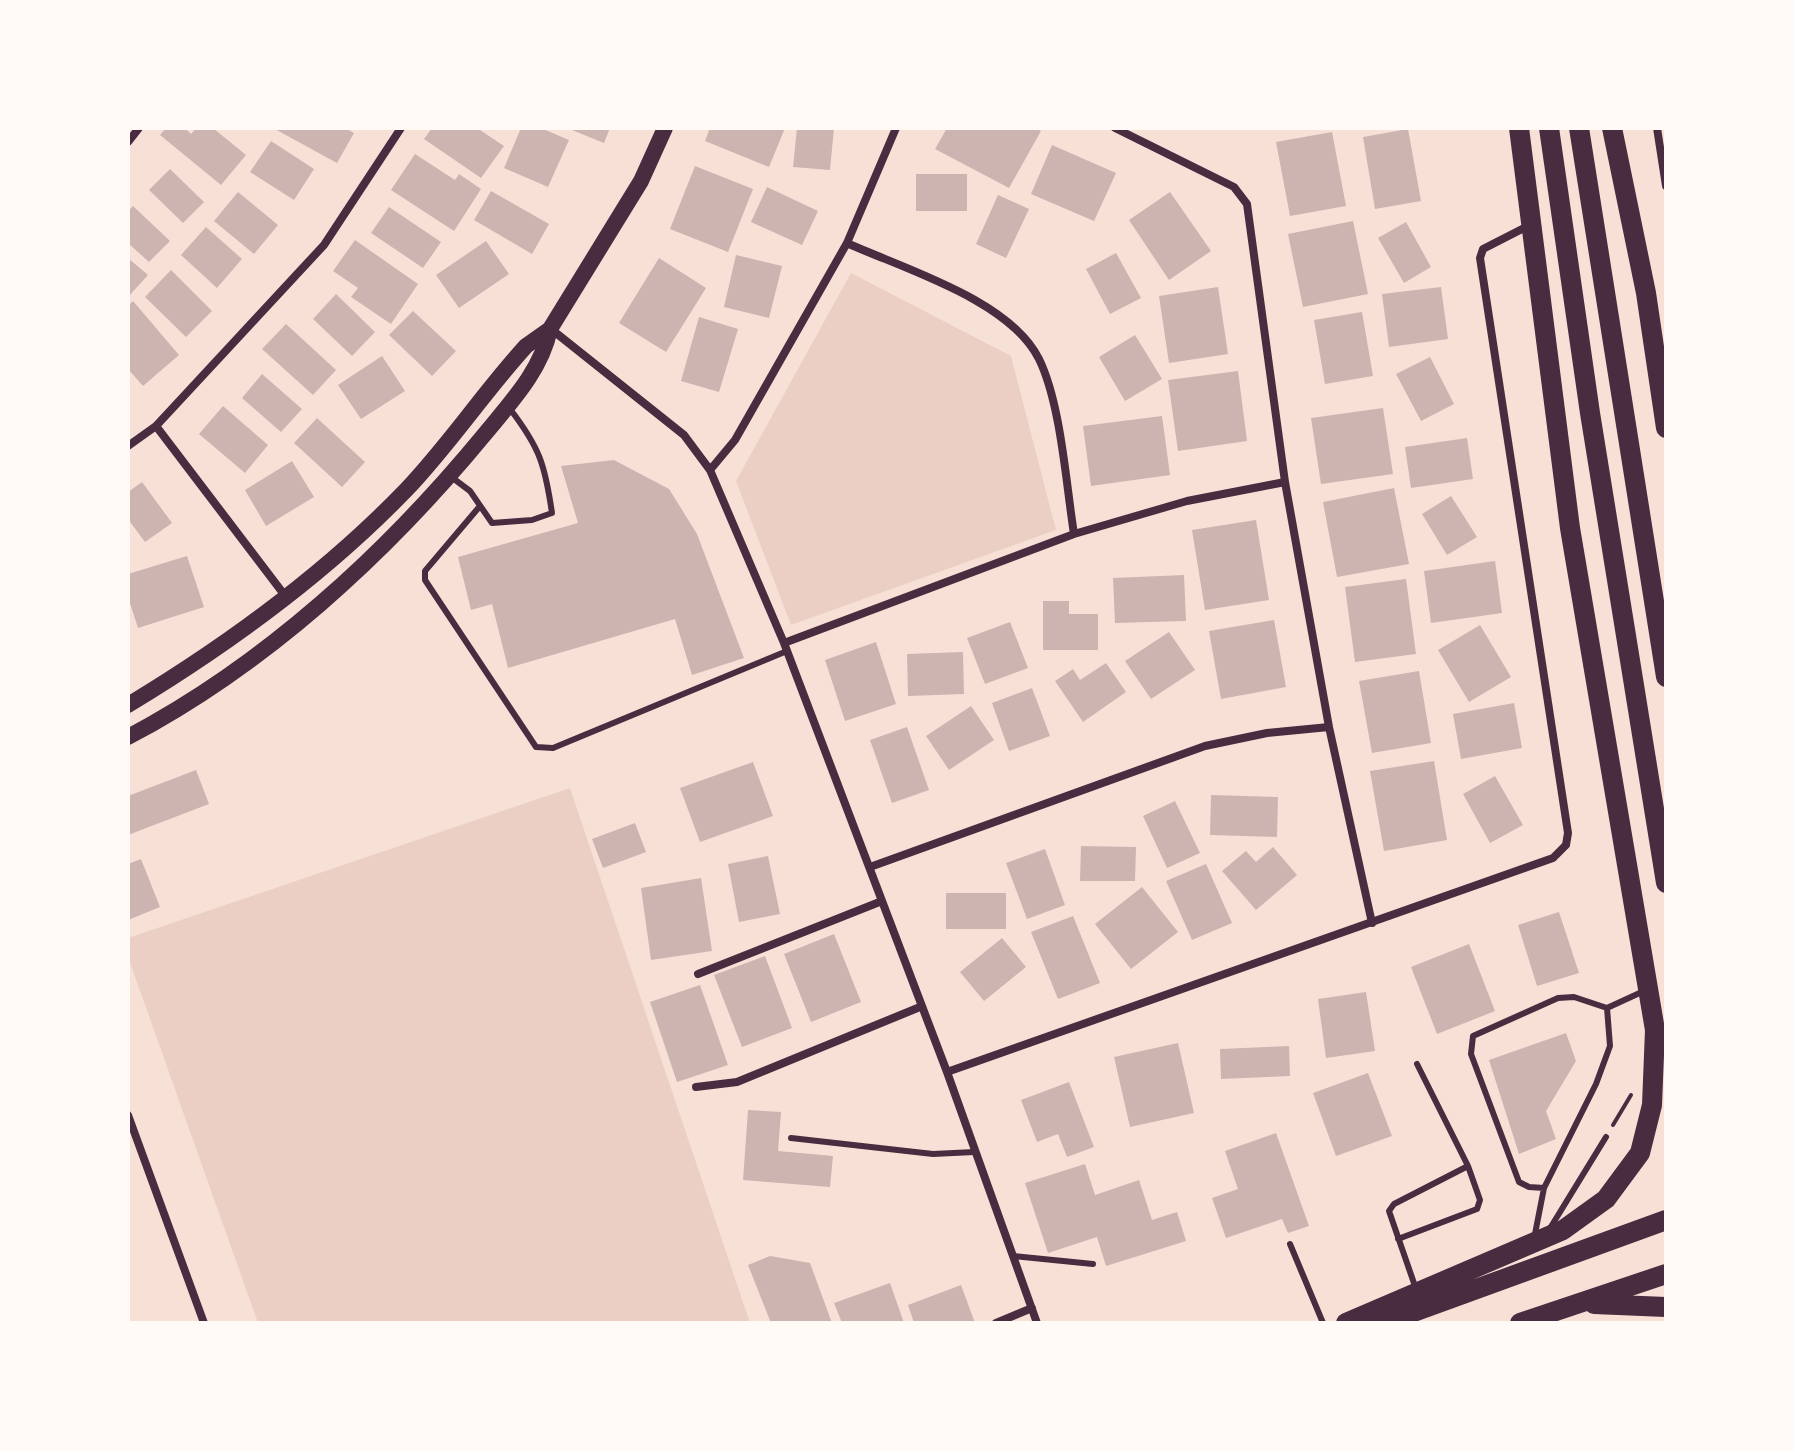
<!DOCTYPE html>
<html>
<head>
<meta charset="utf-8">
<style>
	body { margin:0 }
	#map { position:relative; width:1794px; height:1451px; overflow:hidden; background:#f7e1d7; font-family:Rubik,sans-serif }
	canvas { display:block }
	.frame { position:absolute; inset:0; border:130px solid #fffaf5; pointer-events:none }
</style>
</head>
<body>
<div id="map">
<canvas width="1794" height="1451"></canvas>
<div class="frame"></div>
</div>
<script>
const ctx = document.querySelector('canvas').getContext('2d');
ctx.lineJoin = 'round';
function fill(path, color) { ctx.fillStyle = color; ctx.fill(path, 'evenodd'); }
function strokePath(path, color, width, dash) { ctx.strokeStyle = color; ctx.lineWidth = width; ctx.lineCap = dash ? 'butt' : 'round'; ctx.setLineDash(dash || []); ctx.stroke(path); }
fill(new Path2D(`
	M851,273L1011,356L1056,530L791,625L736,481Z
	M570,788L750,1323H258L128,957V938Z`), '#ebcfc5');
fill(new Path2D(`
	M166,128H185L191,134L196,128H213L246,155L221,185L160,135Z
	M273,128H345L354,133L337,163Z
	M432,128H477L504,146L481,178L424,139Z
	M521,128H541L569,140L548,187L504,168Z
	M567,128H610L604,143Z
	M710,128H785L769,167L705,141Z
	M797,128H834L830,170L793,167Z
	M947,128H1036L1041,131L1009,188L935,149Z
	M1408,129L1421,201L1375,209L1363,137Z
	M1332,132L1346,206L1290,216L1276,142Z
	M271,141L314,169L294,200L250,172Z
	M1052,145L1116,173L1094,221L1031,194Z
	M415,154L455,180L459,174L481,189L454,231L391,190Z
	M695,166L753,189L728,252L670,229Z
	M170,169L204,202L183,223L149,190Z
	M916,174H967V211H916Z
	M767,187L818,211L802,245L751,222Z
	M491,191L549,224L532,254L474,220Z
	M238,192L278,225L254,254L214,221Z
	M1170,192L1211,251L1169,280L1129,220Z
	M998,195L1029,209L1006,258L976,244Z
	M133,206L170,241L149,262L128,243V211Z
	M389,207L441,242L423,268L371,233Z
	M1353,221L1368,294L1303,307L1288,234Z
	M1406,222L1431,267L1404,283L1378,238Z
	M206,227L242,259L217,288L181,255Z
	M355,240L418,284L391,324L351,297L358,288L333,271Z
	M486,241L509,274L459,308L436,275Z
	M1116,253L1141,298L1110,314L1086,269Z
	M736,255L782,266L769,318L724,307Z
	M128,258L148,275L128,297Z
	M659,258L706,288L666,352L619,323Z
	M171,270L212,311L186,337L145,297Z
	M1218,287L1228,354L1169,363L1159,296Z
	M1441,287L1448,339L1389,347L1382,294Z
	M336,294L375,332L352,356L313,319Z
	M133,301L179,355L143,386L128,369V306Z
	M413,311L456,351L432,376L389,335Z
	M1362,312L1373,376L1325,384L1314,320Z
	M699,317L738,329L719,392L681,381Z
	M286,324L336,370L313,395L262,349Z
	M1135,335L1162,379L1125,401L1099,357Z
	M382,356L405,391L361,419L338,385Z
	M1430,357L1454,404L1421,421L1396,374Z
	M1238,371L1247,441L1178,451L1168,380Z
	M262,374L302,409L281,432L242,398Z
	M223,406L268,445L245,473L199,434Z
	M1383,408L1393,474L1321,484L1311,418Z
	M1162,416L1170,475L1091,486L1083,426Z
	M317,418L365,462L342,487L294,443Z
	M1467,438L1473,479L1411,488L1405,447Z
	M614,460L669,489L697,534L744,658L692,675L675,619L508,668L492,604L471,610L458,557L578,523L561,466Z
	M292,461L314,497L266,526L245,490Z
	M142,482L172,523L145,542L128,519V492Z
	M1394,488L1409,564L1337,577L1323,502Z
	M1451,496L1477,537L1447,555L1422,514Z
	M1256,520L1269,600L1205,610L1192,530Z
	M187,556L204,607L138,628L128,597V574Z
	M1495,561L1502,613L1431,623L1424,571Z
	M1184,575L1186,621L1115,623L1113,578Z
	M1406,579L1416,654L1355,662L1345,587Z
	M1043,601H1069V614H1098V650H1043Z
	M1274,620L1286,687L1221,699L1209,631Z
	M1010,622L1028,668L985,684L967,638Z
	M1480,625L1511,677L1469,702L1438,650Z
	M1169,632L1195,670L1151,699L1125,661Z
	M876,642L896,704L845,721L825,660Z
	M963,652L964,694L908,696L907,654Z
	M1106,663L1126,692L1083,722L1055,681L1073,669L1080,680Z
	M1419,671L1431,743L1372,753L1359,681Z
	M1032,688L1050,736L1009,751L992,703Z
	M1514,703L1522,748L1461,759L1453,714Z
	M971,706L994,740L949,770L926,736Z
	M907,727L929,790L892,803L870,740Z
	M1434,761L1447,840L1384,851L1370,771Z
	M753,762L773,816L700,842L680,788Z
	M196,770L209,804L128,835V796Z
	M1495,776L1523,825L1490,843L1463,794Z
	M1211,795L1278,797L1277,837L1210,835Z
	M1175,801L1200,853L1167,868L1143,816Z
	M635,823L646,852L603,868L592,839Z
	M1081,846L1136,847L1135,881H1080Z
	M1273,847L1297,875L1256,910L1222,871L1246,851L1256,862Z
	M1045,849L1065,905L1027,919L1006,863Z
	M768,856L780,914L739,922L728,864Z
	M141,859L160,907L128,920V864Z
	M1206,864L1232,923L1192,940L1166,881Z
	M701,878L712,951L651,960L641,888Z
	M1142,887L1178,932L1131,969L1095,924Z
	M946,893H1006V929H946Z
	M1559,912L1579,973L1537,986L1518,925Z
	M1073,916L1100,983L1058,999L1031,932Z
	M834,934L861,1002L811,1022L784,954Z
	M1002,938L1026,967L984,1001L960,972Z
	M1469,944L1495,1011L1437,1034L1411,967Z
	M765,956L792,1028L742,1047L714,975Z
	M700,985L728,1065L677,1082L650,1002Z
	M1366,992L1375,1051L1326,1058L1318,999Z
	M1566,1033L1576,1061L1546,1111L1556,1139L1519,1154L1489,1060Z
	M1178,1043L1194,1113L1130,1127L1114,1057Z
	M1289,1046L1290,1076L1221,1079L1220,1049Z
	M1368,1073L1392,1136L1336,1156L1313,1093Z
	M1069,1082L1094,1147L1067,1157L1058,1134L1037,1142L1021,1100Z
	M748,1110L781,1112L778,1151L833,1156L830,1187L743,1180Z
	M1276,1133L1309,1226L1288,1233L1282,1219L1226,1238L1212,1198L1238,1189L1225,1151Z
	M1085,1164L1095,1195L1139,1180L1152,1220L1177,1212L1186,1241L1106,1266L1097,1237L1048,1253L1025,1183Z
	M770,1256L810,1263L832,1323H771L748,1265Z
	M890,1283L904,1323H842L834,1303Z
	M961,1285L975,1323H914L908,1305Z`), '#ccb4b1');
strokePath(new Path2D(`
	M1613,1125L1631,1095`), '#4a2c40', 4);
strokePath(new Path2D(`
	M450,476L470,491L492,523L532,520L552,513C545,465 540,448 510,409
	M480,506L425,571V580L536,747L553,748L787,651
	M1607,1008L1644,991
	M791,1138L933,1154L974,1152
	M1544,1188L1529,1187L1519,1182L1471,1054L1473,1036L1558,998L1574,997L1607,1008
	M1549,1230L1606,1137
	M1398,1239L1477,1209L1480,1200L1468,1166
	M1534,1239L1544,1188L1596,1084L1610,1046L1607,1008
	M1290,1244L1323,1323
	M1013,1256L1093,1264
	M1416,1289L1389,1211L1394,1204L1468,1166L1417,1064`), '#4a2c40', 6);
strokePath(new Path2D(`
	M1115,128L1234,187L1247,204L1285,482L1329,727L1372,923
	M1657,128L1666,186
	M128,142L139,128
	M847,243C904,269 1010,300 1039,359C1061,404 1066,484 1074,534
	M551,329L684,435L710,470L784,643L947,1072L1037,1323
	M156,426L286,597
	M128,446L156,426L324,245L401,128
	M710,470L735,440L847,243L896,128
	M784,643L1074,534L1187,501L1285,482
	M870,867L1205,746L1267,733L1329,727
	M698,974L882,901
	M947,1072L1553,858L1566,845L1568,833L1480,258L1483,249L1528,226
	M696,1087L737,1082L920,1007
	M128,1115L204,1323
	M996,1323L1032,1308`), '#4a2c40', 8);
strokePath(new Path2D(`
	M128,705C229,644 324,575 406,490C449,445 484,392 526,346L550,329
	M128,737C265,665 386,554 484,435C511,402 541,371 550,329L641,181L665,128`), '#4a2c40', 16);
strokePath(new Path2D(`
	M1549,128L1590,413L1666,883
	M1579,128L1666,677
	M1612,128L1646,293L1666,428
	M1594,1304L1666,1307
	M1346,1323L1563,1230L1606,1199L1640,1153L1652,1105L1655,1030L1570,528L1519,128
	M1383,1323L1666,1220
	M1520,1323L1666,1274`), '#4a2c40', 20);
</script>
</body>
</html>
